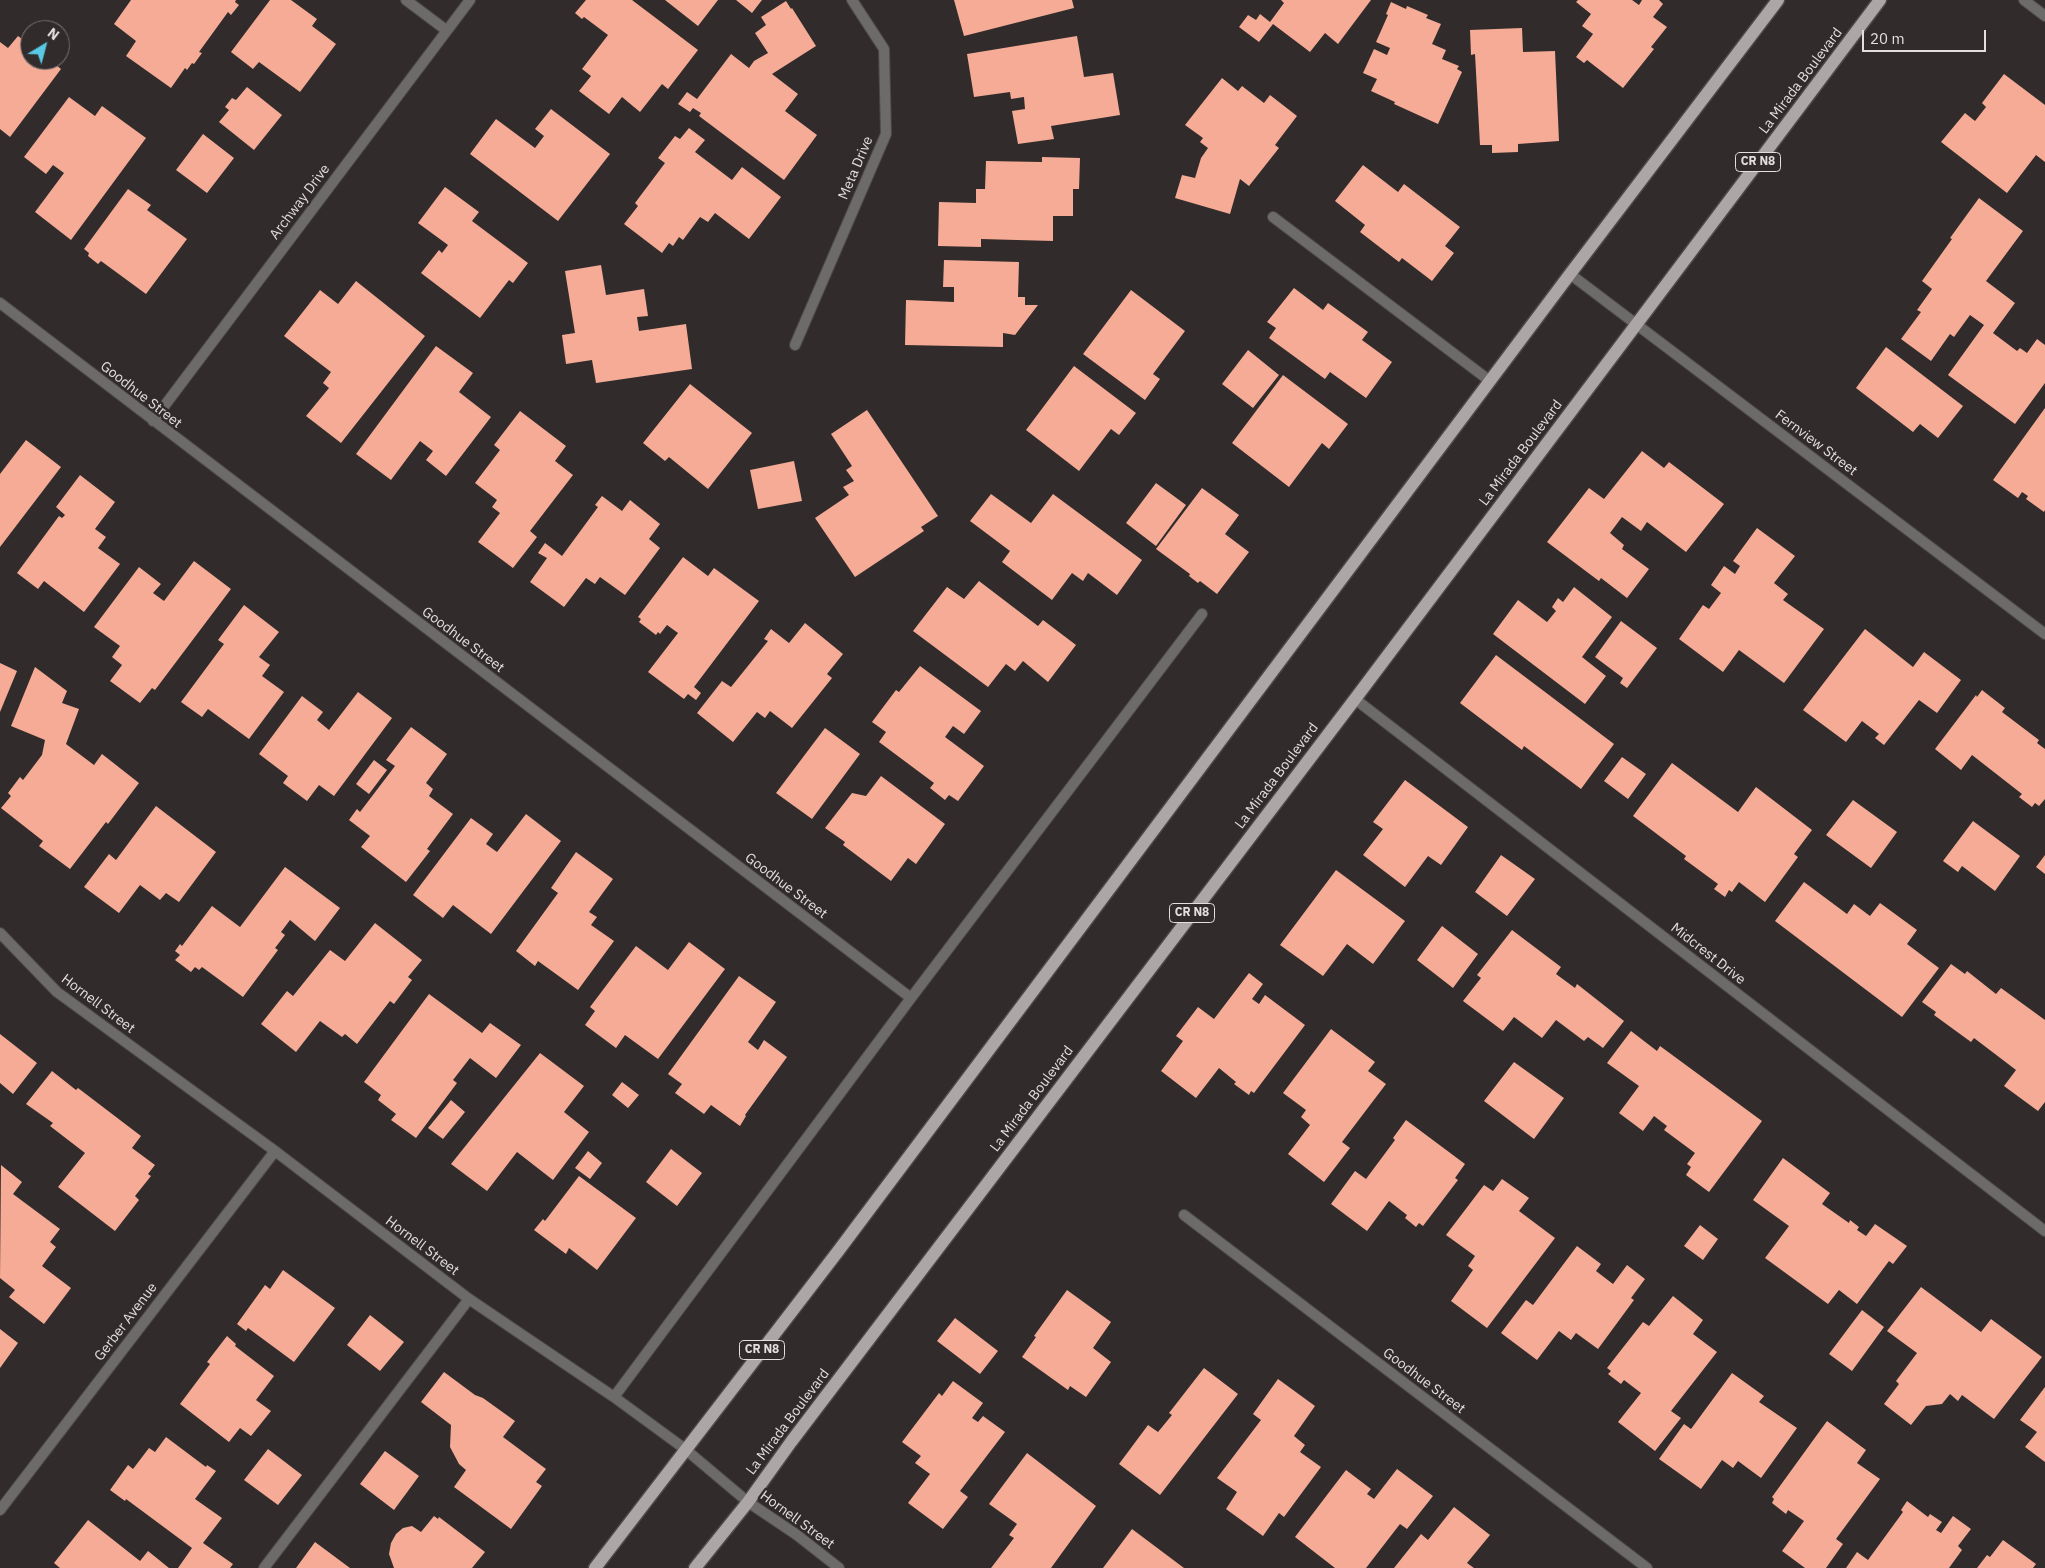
<!DOCTYPE html>
<html>
<head>
<meta charset="utf-8">
<style>
	body { margin:0 }
	#map { position:relative; width:2045px; height:1568px; overflow:hidden; background:#312c2b; font-family:"IBM Plex Sans",sans-serif }
	canvas { display:block }
	.north { position:absolute; left:20px; top:20px; width:50px; height:50px; box-sizing:border-box; background:#312c2b; border:1px solid #787473; border-radius:50%; rotate:37deg; font-size:14px; font-weight:700; line-height:20px; text-align:center; color:#e2dfde }
	.north::after { content:''; display:block; margin:auto; width:18px; height:22px; background:#58c8e4; clip-path:polygon(50% 0,100% 100%,50% 72%,0 100%) }
	.scale { position:absolute; left:1862px; top:30px; width:124px; height:22px; box-sizing:border-box; border:2px solid #e2dfde; border-top:0; padding-left:6px; font-size:15px; line-height:18px; white-space:nowrap; color:#e2dfde; -webkit-text-stroke:4px #312c2b; paint-order:stroke }
</style>
</head>
<body>
<div id="map">
<canvas width="2045" height="1568"></canvas>
<div class="north">N</div>
<div class="scale">20 m</div>
</div>
<script>
const ctx = document.querySelector('canvas').getContext('2d');
ctx.lineJoin = 'round';
function fill(path, color) { ctx.fillStyle = color; ctx.fill(path, 'evenodd'); }
function strokePath(path, color, width, dash) { ctx.strokeStyle = color; ctx.lineWidth = width; ctx.lineCap = dash ? 'butt' : 'round'; ctx.setLineDash(dash || []); ctx.stroke(path); }
function drawText(font, color, halo, rows, align = 'center') {
  ctx.font = font + ' "IBM Plex Sans",sans-serif'; ctx.lineWidth = 5; ctx.setLineDash([]); ctx.textBaseline = 'middle'; ctx.strokeStyle = halo; ctx.fillStyle = color; for (const [text, x, y, turn = 0] of rows) {
    ctx.save(); ctx.translate(x, y); ctx.rotate((+turn || 0) * Math.PI / 180); ctx.textAlign = isNaN(turn) ? turn : align; if (halo) ctx.strokeText(text, 0, 0); ctx.fillText(text, 0, 0); ctx.restore();
  }
}
fill(new Path2D(`
	M131,0H236L235,2L239,5L231,15L228,12L199,52L202,53L194,64L192,63L187,70L185,68L171,88L126,56L136,41L114,24Z
	M270,0H291L317,19L312,26L336,44L300,92L259,62L253,69L231,52Z
	M586,0H632L698,50L668,89L662,84L640,112L622,97L609,114L579,91L591,76L582,69L608,35L584,17L582,19L575,13Z
	M665,0H718L698,26Z
	M736,0H762L752,13Z
	M954,0H1072L1074,8L964,36Z
	M1281,0H1371L1338,44L1325,33L1310,52L1273,24L1259,42L1239,27L1248,15L1256,20L1260,14L1270,22L1284,3Z
	M1578,0H1632L1639,5L1642,0H1659L1663,4L1653,17L1667,27L1651,47L1654,49L1623,88L1587,60L1584,63L1576,57L1593,34L1582,26L1591,14L1576,2Z
	M786,1L791,9L792,8L816,46L772,74L798,94L785,111L817,135L784,180L699,116L701,113L693,108L690,112L678,104L687,92L697,99L731,54L749,68L754,61L768,53L755,33L766,25L761,17Z
	M1391,2L1406,9L1407,6L1428,15L1426,18L1441,24L1432,44L1446,50L1442,59L1459,66L1457,69L1462,72L1438,124L1394,104L1395,102L1371,91L1377,79L1363,73L1374,49L1387,55L1390,48L1376,42L1388,15L1386,14Z
	M1522,28L1523,52L1555,51L1559,141L1518,144V152L1492,153V145H1480L1475,54L1471,55L1470,30Z
	M18,36L30,45V60H50L61,69L10,137L0,129V42L8,48Z
	M1077,36L1084,77L1113,73L1120,115L1051,126L1054,139L1018,144L1012,111L1025,109L1024,97L1011,99L1010,92L974,97L967,54Z
	M2004,74L2045,105V162L2036,155L2007,193L1941,142L1965,113L1975,121L1986,107L1982,103Z
	M1222,78L1238,91L1242,86L1264,103L1270,95L1297,116L1275,145L1279,148L1249,186L1240,179L1230,214L1175,198L1182,175L1195,178L1201,158L1208,148L1200,142L1203,138L1185,125Z
	M247,87L282,115L254,150L219,122L229,110L225,107L232,98L236,100Z
	M69,97L95,116L102,106L146,138L71,240L35,212L64,173L53,165L46,174L24,157Z
	M551,109L610,154L558,221L470,154L496,119L535,148L544,136L535,129Z
	M689,128L705,140L695,152L732,180L742,167L781,197L749,239L715,213L708,222L700,217L683,240L679,237L673,246L669,243L662,253L624,224L638,206L635,203L665,163L658,158L675,136L680,139Z
	M203,134L234,158L207,193L176,170Z
	M1042,157L1080,158L1079,189H1073V216H1053V241L981,239V247L938,246L939,202L976,203V189H985L986,161L1042,162Z
	M1363,165L1398,192L1404,184L1460,227L1445,246L1454,253L1432,281L1402,258L1399,262L1360,232L1365,225L1335,201Z
	M445,187L479,212L472,221L528,263L513,283L509,280L480,318L421,273L439,250L442,253L448,245L418,223Z
	M128,189L151,205L147,210L187,239L146,294L101,261L98,264L88,256L89,253L84,249Z
	M1979,198L2023,231L1986,281L2015,303L1993,333L2017,351L2020,348L2027,353L2037,339L2045,345V383L2015,424L1948,375L1984,325L1970,315L1954,337L1950,334L1931,361L1901,339L1921,312L1917,310L1932,289L1922,281L1952,239L1950,238Z
	M944,260L1019,262L1018,297H1025V305H1038L1015,335L1003,333V347L905,345L906,300L954,302V287H943Z
	M601,265L606,295L644,289L648,316L637,317L639,331L686,324L692,369L596,383L592,360L566,364L562,335L575,333L565,271Z
	M356,281L425,336L341,443L306,416L329,388L323,383L331,372L284,336L320,290L338,304Z
	M1294,288L1323,310L1328,303L1368,332L1362,340L1392,362L1366,398L1330,372L1325,379L1269,338L1276,328L1267,322Z
	M1131,290L1185,331L1153,374L1160,379L1145,400L1083,354Z
	M436,346L473,373L459,392L491,417L446,476L426,460L433,451L420,441L391,480L356,454Z
	M1886,347L1963,406L1938,438L1920,424L1913,432L1856,388Z
	M1248,350L1279,375L1253,408L1222,384Z
	M1074,366L1136,413L1119,435L1111,429L1079,471L1026,430Z
	M1283,375L1348,424L1329,449L1322,443L1289,487L1232,443Z
	M690,384L752,433L708,489L669,457L665,461L643,443Z
	M2045,408V510L2044,512L2026,499L2028,496L2022,492L2018,498L1993,480Z
	M867,410L938,516L921,527L924,531L855,577L815,518L849,495L843,487L854,481L846,470L852,466L831,434Z
	M520,411L566,446L555,461L573,475L530,531L537,537L513,568L478,542L500,513L492,507L497,500L475,483L500,450L494,445Z
	M26,440L61,467L0,547V474Z
	M1642,451L1664,468L1669,462L1724,504L1686,552L1647,522L1641,531L1622,517L1610,533L1624,545L1622,549L1649,569L1627,598L1601,578L1599,581L1547,542L1589,488L1604,499Z
	M794,461L802,501L758,509L750,470Z
	M80,475L115,502L95,529L106,537L98,548L120,564L84,612L44,581L38,589L17,573L59,516L62,518L65,515L56,507Z
	M1156,483L1186,505L1156,546L1126,523Z
	M1202,488L1239,515L1225,534L1249,552L1217,594L1200,581L1198,583L1189,576L1190,574L1156,549Z
	M991,494L1031,523L1053,494L1142,560L1117,595L1088,573L1083,581L1072,573L1052,600L1002,562L1010,551L970,521Z
	M602,496L622,511L630,500L660,524L649,539L660,548L625,595L600,577L595,584L586,578L564,607L530,582L547,558L538,553L545,543L562,556L598,507L595,505Z
	M1757,528L1795,556L1774,583L1788,594L1783,600L1824,629L1784,683L1739,650L1723,672L1679,639L1703,605L1709,609L1721,593L1711,585L1724,566L1735,574L1740,566L1733,561Z
	M683,557L708,576L714,568L759,601L694,687L701,693L696,700L688,694L684,699L648,672L678,633L667,625L660,634L658,632L656,635L639,622L641,619L638,617Z
	M194,561L231,589L155,690L152,688L140,703L110,681L122,665L112,657L120,646L94,627L139,567L161,584L153,593L164,601Z
	M979,581L1038,626L1043,620L1076,645L1048,682L1023,661L1015,671L1006,664L988,687L913,631L947,587L964,599Z
	M1574,587L1612,617L1582,657L1606,676L1585,704L1493,634L1518,600L1547,622L1556,611L1552,607L1558,598L1563,602Z
	M244,605L279,632L259,657L270,665L262,676L284,692L249,739L208,709L202,717L181,702L224,644L218,640Z
	M1621,621L1657,648L1627,688L1620,683L1623,678L1595,657Z
	M805,623L843,654L827,674L832,678L792,728L770,711L765,718L757,712L733,742L697,713L722,681L731,687L768,641L764,639L771,629L789,643Z
	M1865,629L1913,667L1924,652L1961,680L1937,713L1919,700L1884,745L1875,738L1879,734L1862,721L1846,742L1803,710Z
	M1496,655L1614,744L1581,789L1524,746L1522,750L1460,703Z
	M0,663L17,671L0,712Z
	M920,666L981,711L964,734L953,726L945,737L984,766L958,801L949,795L945,800L930,788L934,783L879,742L886,732L872,722L896,690L899,692Z
	M35,667L67,691L62,703L79,709L66,744L94,765L102,754L139,783L108,824L106,822L70,869L39,846L43,841L1,808L11,796L8,793L20,777L23,780L42,755L45,740L11,726Z
	M1982,690L2005,708L2002,712L2039,740L2037,743L2045,749V799L2039,806L2035,803L2032,807L2019,797L2022,794L1972,755L1961,770L1935,749L1976,695L1977,697Z
	M358,692L392,718L334,796L319,785L307,801L283,783L288,776L259,754L302,696L323,712L317,720L329,730Z
	M411,727L447,754L426,783L433,789L429,796L453,814L427,849L430,851L406,882L361,847L370,836L349,820L357,809L360,812L395,766L386,760Z
	M825,728L860,754L812,819L776,793Z
	M1622,757L1646,774L1628,799L1604,781Z
	M374,760L387,770L369,794L356,784Z
	M1672,763L1738,812L1756,787L1812,830L1794,854L1798,857L1765,902L1739,882L1732,892L1729,890L1725,897L1714,889L1718,884L1684,859L1686,856L1633,816Z
	M881,776L945,824L916,864L908,858L891,881L843,845L845,842L825,828L852,793L866,796Z
	M1405,780L1468,827L1441,865L1428,856L1405,887L1363,855L1383,829L1373,822Z
	M1853,800L1897,832L1871,868L1826,835Z
	M156,806L216,852L179,902L166,893L160,900L140,885L119,913L84,887L109,854L116,860Z
	M526,814L561,841L491,934L453,905L443,918L413,895L471,818L493,834L486,844L497,852Z
	M1973,821L2020,856L1995,891L1962,866L1958,872L1943,861Z
	M576,852L613,879L589,912L597,917L591,925L614,941L578,990L538,961L535,966L516,951L558,893L551,888Z
	M1501,855L1535,879L1507,916L1475,892Z
	M2045,855V874L2036,867Z
	M285,867L340,908L315,941L290,920L281,932L285,935L275,948L278,950L243,997L202,967L199,970L195,967L191,972L175,960L180,955L175,951L180,944L182,946L212,906L240,927Z
	M1336,870L1405,921L1373,964L1347,944L1323,976L1280,945Z
	M1804,882L1847,914L1854,904L1870,916L1880,903L1917,930L1907,944L1939,968L1902,1017L1775,921Z
	M375,923L422,960L408,977L412,980L394,1004L390,1001L357,1044L345,1034L342,1037L320,1021L296,1052L261,1024L287,991L293,996L330,950L345,961Z
	M1442,926L1478,954L1453,988L1417,960Z
	M1512,930L1561,967L1556,974L1575,988L1577,984L1624,1021L1603,1048L1588,1037L1584,1041L1556,1020L1542,1038L1514,1017L1503,1031L1463,1001L1481,978L1477,975Z
	M689,942L725,969L658,1059L625,1035L616,1048L585,1025L595,1011L590,1007L636,946L668,970Z
	M1951,964L1965,974L1967,971L1996,994L2001,988L2045,1020V1102L2038,1111L2004,1086L2016,1070L1974,1038L1971,1042L1934,1015L1936,1012L1922,1002Z
	M1249,973L1263,984L1252,999L1259,1004L1265,995L1305,1025L1254,1093L1251,1091L1249,1095L1234,1084L1236,1082L1219,1068L1196,1098L1161,1071L1183,1041L1176,1036L1198,1007L1214,1019Z
	M739,976L776,1002L748,1042L758,1050L764,1040L787,1057L745,1115L746,1116L740,1126L711,1105L704,1114L675,1093L682,1084L668,1074Z
	M429,994L482,1033L490,1023L521,1045L496,1078L470,1058L453,1080L457,1083L416,1138L391,1120L396,1114L378,1100L381,1095L364,1082Z
	M1331,1029L1375,1062L1368,1071L1386,1084L1342,1142L1350,1148L1324,1182L1288,1154L1310,1125L1301,1117L1306,1110L1283,1093Z
	M1631,1031L1657,1051L1660,1046L1762,1121L1709,1192L1686,1175L1691,1167L1687,1164L1695,1153L1664,1130L1667,1126L1654,1116L1643,1131L1619,1113L1639,1086L1607,1063Z
	M0,1034L37,1063L13,1094L0,1083Z
	M540,1053L584,1086L564,1112L589,1132L553,1180L517,1152L487,1191L451,1164Z
	M1514,1062L1564,1098L1534,1139L1484,1101Z
	M52,1071L76,1090L78,1088L141,1136L132,1148L155,1165L148,1174L151,1176L135,1196L139,1200L115,1231L58,1187L85,1153L50,1126L53,1123L26,1104Z
	M622,1082L639,1095L628,1108L612,1095Z
	M451,1100L465,1112L443,1139L428,1128Z
	M1406,1120L1465,1164L1455,1178L1458,1180L1423,1226L1419,1223L1416,1227L1405,1218L1407,1215L1389,1201L1367,1231L1331,1204L1355,1171L1366,1179L1395,1140L1393,1138Z
	M671,1149L702,1173L677,1206L646,1182Z
	M588,1151L602,1163L590,1179L575,1168Z
	M1783,1158L1830,1193L1822,1204L1849,1223L1850,1220L1859,1227L1857,1230L1866,1236L1875,1224L1907,1246L1893,1264L1889,1261L1857,1304L1839,1290L1828,1304L1765,1258L1789,1226L1753,1200Z
	M1,1165L22,1182L13,1194L60,1229L50,1242L56,1247L42,1266L71,1288L44,1324L9,1297L15,1290L0,1278Z
	M579,1176L636,1218L597,1270L569,1248L566,1254L534,1230L543,1219L545,1221Z
	M1502,1179L1529,1198L1519,1211L1555,1238L1487,1328L1451,1301L1473,1270L1468,1266L1475,1256L1446,1235L1484,1185L1493,1191Z
	M1700,1225L1718,1239L1703,1260L1684,1246Z
	M1577,1246L1601,1264L1596,1271L1613,1284L1627,1265L1645,1279L1631,1298L1634,1300L1598,1349L1576,1333L1571,1340L1559,1331L1537,1360L1501,1333L1526,1300L1533,1305Z
	M283,1270L335,1308L294,1362L248,1328L246,1331L237,1324L265,1285L270,1289Z
	M1921,1287L1981,1332L1991,1319L2042,1357L1994,1419L1962,1395L1958,1401L1950,1394L1942,1404L1926,1406L1911,1425L1884,1404L1899,1384L1896,1381L1917,1353L1887,1331Z
	M1067,1290L1111,1322L1093,1348L1111,1362L1086,1397L1070,1386L1068,1390L1022,1357L1036,1337L1034,1336Z
	M1673,1296L1703,1320L1693,1334L1717,1352L1671,1411L1681,1418L1655,1451L1618,1422L1641,1393L1624,1380L1621,1384L1608,1374L1611,1371L1607,1368L1643,1322L1649,1326Z
	M1862,1310L1884,1327L1852,1371L1829,1354Z
	M370,1315L404,1342L380,1371L347,1345Z
	M955,1318L998,1351L980,1374L937,1341Z
	M0,1329L18,1343L0,1368Z
	M227,1336L236,1344L235,1346L274,1376L256,1400L271,1411L251,1436L240,1428L229,1442L180,1404L210,1364L207,1362Z
	M1204,1368L1238,1394L1160,1495L1119,1464L1148,1425L1158,1432L1172,1415L1169,1413Z
	M444,1372L475,1395L483,1398L515,1421L503,1437L546,1469L536,1482L542,1486L511,1529L454,1487L466,1470L459,1464L450,1447L451,1425L421,1402Z
	M1732,1373L1764,1396L1759,1402L1797,1428L1761,1478L1738,1461L1733,1468L1722,1460L1701,1489L1659,1459L1684,1424L1691,1429Z
	M1278,1379L1315,1406L1294,1436L1305,1445L1300,1452L1321,1467L1284,1517L1279,1513L1263,1536L1226,1509L1237,1492L1217,1478L1261,1420L1253,1414Z
	M953,1381L983,1403L972,1418L978,1422L983,1416L1005,1432L960,1491L968,1497L943,1529L908,1503L930,1474L915,1463L921,1456L902,1442L939,1393L942,1396Z
	M2045,1387V1462L2025,1447L2037,1432L2020,1420Z
	M1827,1421L1866,1450L1857,1463L1880,1479L1836,1539L1843,1544L1826,1568H1805L1782,1551L1804,1521L1788,1510L1786,1514L1772,1503L1774,1499L1772,1497Z
	M166,1437L206,1467L207,1465L216,1471L195,1499L222,1518L203,1543L233,1564L230,1568H178L192,1548L126,1499L125,1501L110,1490L128,1465L133,1469L149,1448L155,1452Z
	M268,1449L302,1475L278,1505L244,1480Z
	M385,1451L419,1476L394,1510L360,1484Z
	M1027,1453L1096,1506L1051,1568H991L1014,1538L1009,1535L1017,1524L989,1504Z
	M1397,1469L1433,1496L1407,1529L1400,1524L1366,1568H1335L1295,1537L1346,1470L1371,1489L1367,1494L1374,1499Z
	M1907,1501L1928,1517L1930,1514L1942,1522L1936,1530L1941,1533L1953,1516L1971,1529L1958,1546L1962,1550L1949,1568H1846L1857,1552L1868,1560L1903,1512L1901,1510Z
	M1454,1507L1490,1535L1467,1563L1474,1568H1394L1421,1534L1428,1540Z
	M434,1516L438,1519L439,1517L485,1552L472,1568H394L389,1554L391,1543L396,1534L403,1528L412,1526L421,1532Z
	M88,1520L140,1561L148,1551L169,1568H60L54,1563Z
	M1132,1529L1184,1568H1103Z
	M2003,1540L2036,1564L2033,1568H1977L1987,1555L1990,1557Z
	M315,1542L350,1568H296Z`), '#f5ab96');
const lane = new Path2D(`
	M1273,217L1490,381
	M264,1568L469,1299`);
const street = new Path2D(`
	M406,0L446,30
	M2024,0L2045,16
	M1570,274L2045,634
	M0,303L911,998
	M795,345L886,134L884,49L852,0
	M153,421L470,0
	M1355,699L2045,1231
	M0,933L57,992L275,1151L469,1299L614,1397L685,1449L748,1502L797,1535L839,1568
	M1184,1215L1647,1568
	M614,1397L911,998L1202,614
	M0,1510L275,1151`);
const primary = new Path2D(`
	M595,1568L839,1250L1570,274L1778,0
	M695,1568L748,1502L791,1442L1355,699L1880,0`);
strokePath(lane, '#4d4948', 12);
strokePath(street, '#4d4948', 12);
strokePath(primary, '#4d4948', 15);
strokePath(lane, '#6d6a6a', 10);
strokePath(street, '#6d6a6a', 10);
strokePath(primary, '#aca7a6', 12);
for (const [x, y, w] of [
	[1758,162,45],
	[1192,913,45],
	[762,1350,45]
]) { const box = new Path2D(); box.roundRect(x - w / 2, y - 9.5, w, 19, 4); ctx.fillStyle = '#312c2b'; ctx.fill(box); strokePath(box, '#e2dfde', 1); }
drawText('bold 12px', '#e2dfde', null, [
	["CR N8",1758,162],
	["CR N8",1192,913],
	["CR N8",762,1350]
]);
drawText('14px', '#e2dfde', '#312c2b', [
	["La Mirada Boulevard",1801,81,-53],
	["Meta Drive",856,168,-67],
	["Archway Drive",300,202,-53],
	["Goodhue Street",141,395,38],
	["Fernview Street",1816,443,37],
	["La Mirada Boulevard",1521,453,-53],
	["Goodhue Street",463,640,37],
	["La Mirada Boulevard",1277,776,-53],
	["Goodhue Street",786,886,37],
	["Midcrest Drive",1708,954,38],
	["Hornell Street",98,1004,37],
	["La Mirada Boulevard",1032,1099,-53],
	["Hornell Street",422,1246,37],
	["Gerber Avenue",126,1322,-53],
	["Goodhue Street",1424,1381,37],
	["La Mirada Boulevard",788,1422,-53],
	["Hornell Street",797,1520,36]
]);
</script>
</body>
</html>
